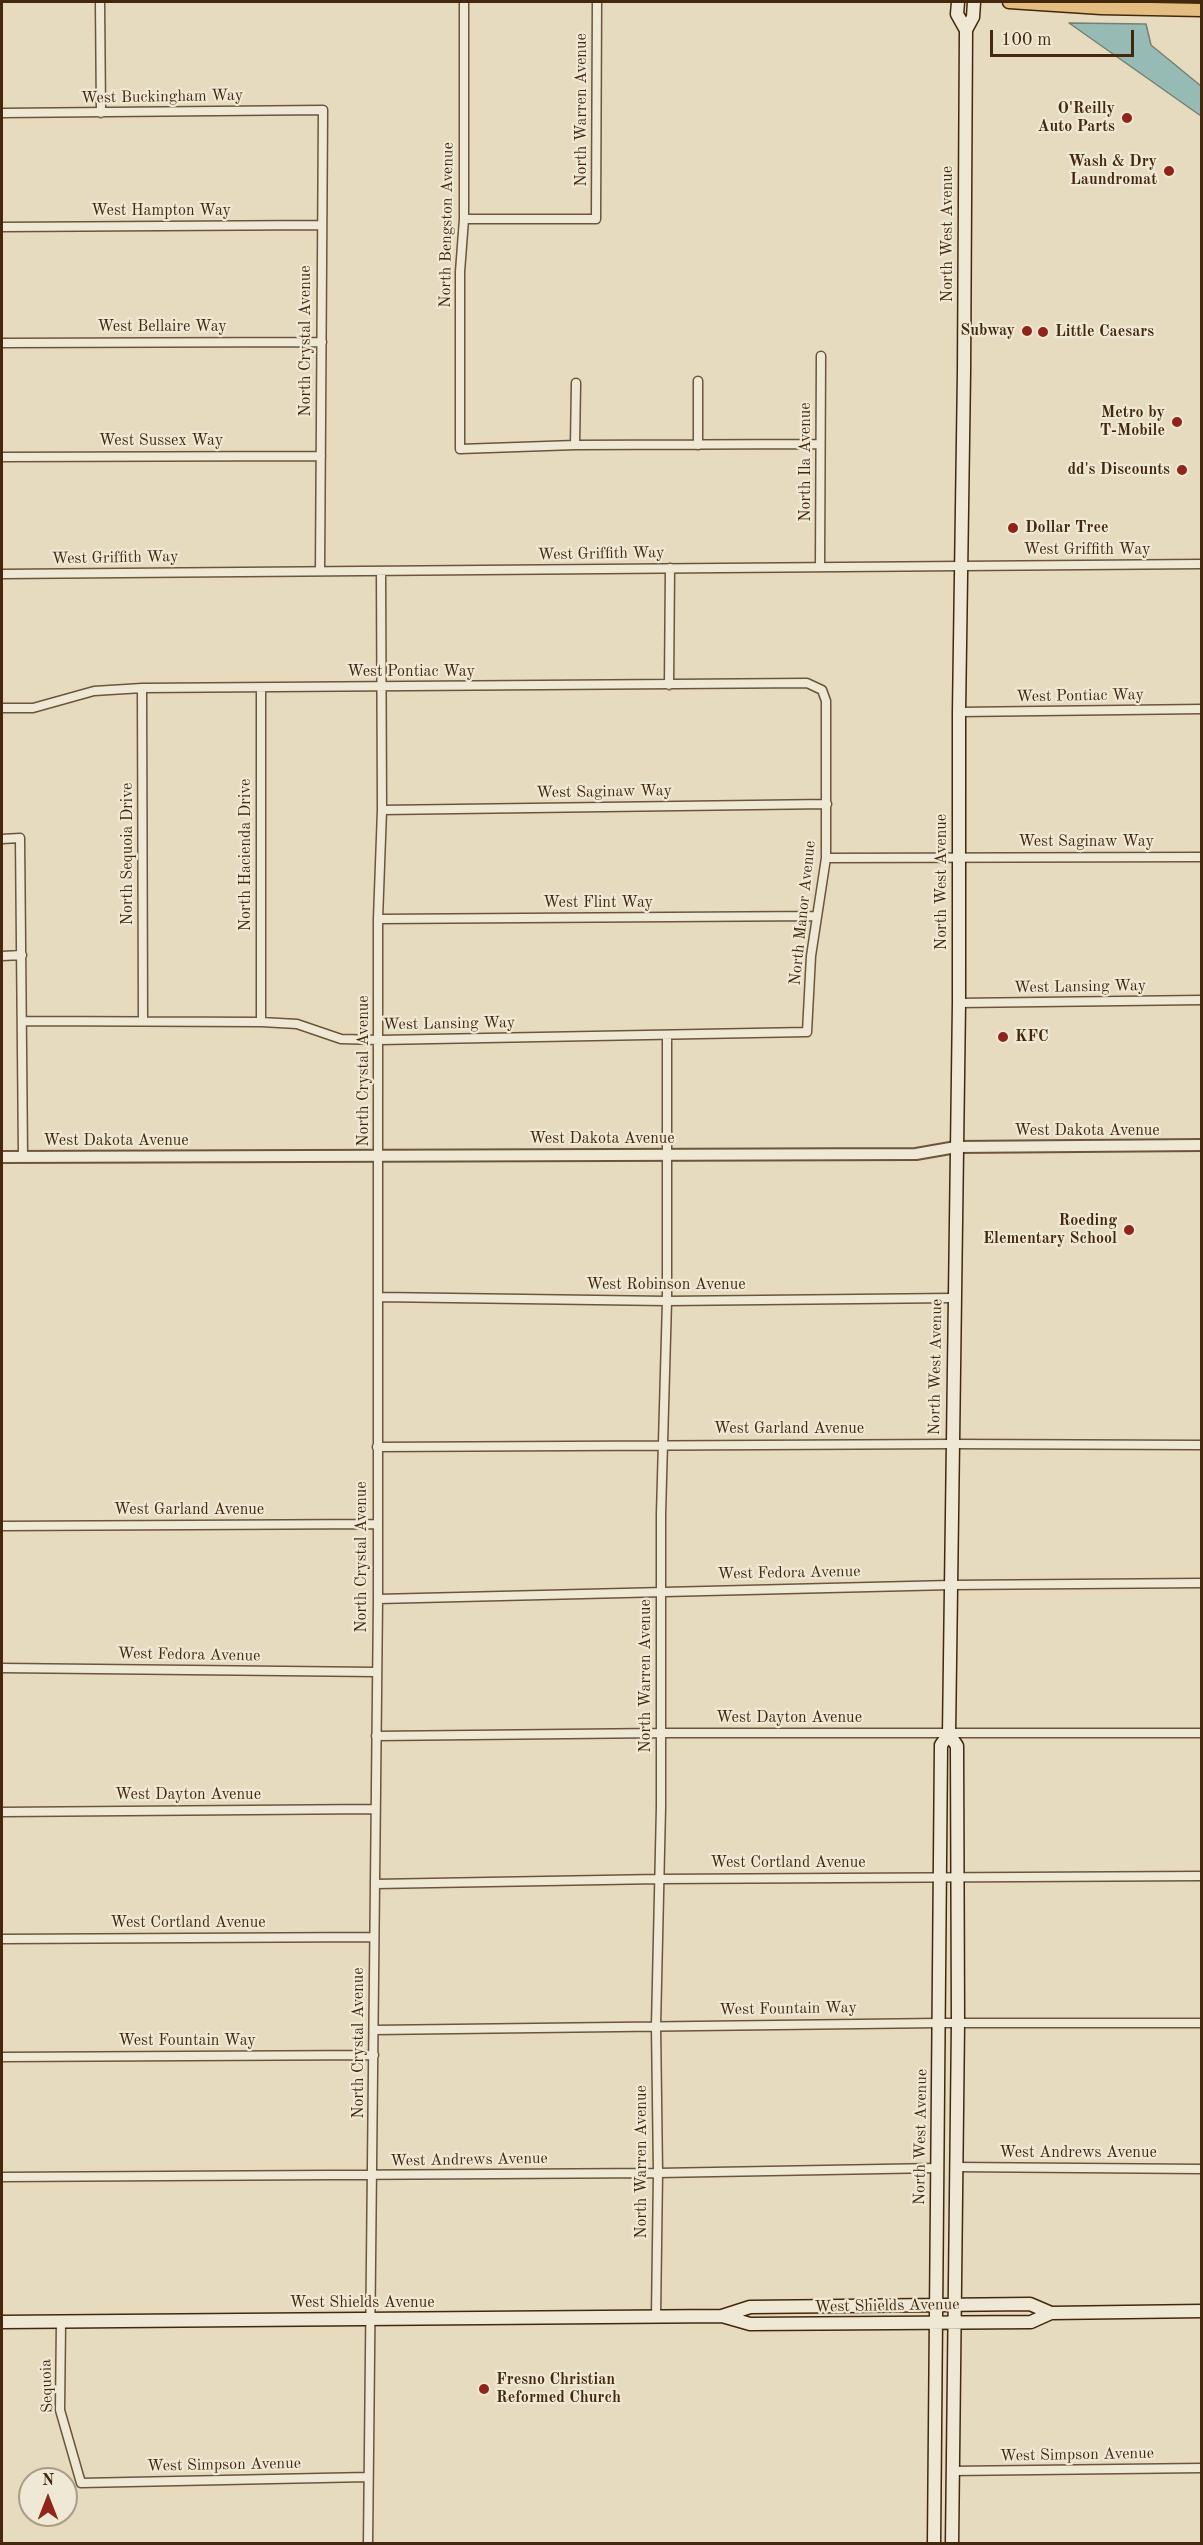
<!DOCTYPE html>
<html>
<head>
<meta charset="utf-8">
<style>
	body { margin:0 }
	#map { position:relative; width:1203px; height:2545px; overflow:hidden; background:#e6dbbf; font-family:"Old Standard TT",serif }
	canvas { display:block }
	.frame { position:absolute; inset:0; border:3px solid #44280d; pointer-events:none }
	.north { position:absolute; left:18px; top:2467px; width:60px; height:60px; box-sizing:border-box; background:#efe8d5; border:2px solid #ab9b85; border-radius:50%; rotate:0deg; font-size:16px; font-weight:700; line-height:24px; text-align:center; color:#44280d }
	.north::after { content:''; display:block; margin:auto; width:21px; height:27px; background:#8f2418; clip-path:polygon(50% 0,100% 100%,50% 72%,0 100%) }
	.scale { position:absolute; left:990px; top:30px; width:144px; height:27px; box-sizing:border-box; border:3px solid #44280d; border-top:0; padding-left:8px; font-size:18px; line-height:21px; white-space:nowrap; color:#44280d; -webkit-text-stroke:4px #efe8d5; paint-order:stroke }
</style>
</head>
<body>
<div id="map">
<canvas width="1203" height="2545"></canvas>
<div class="frame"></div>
<div class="north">N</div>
<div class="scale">100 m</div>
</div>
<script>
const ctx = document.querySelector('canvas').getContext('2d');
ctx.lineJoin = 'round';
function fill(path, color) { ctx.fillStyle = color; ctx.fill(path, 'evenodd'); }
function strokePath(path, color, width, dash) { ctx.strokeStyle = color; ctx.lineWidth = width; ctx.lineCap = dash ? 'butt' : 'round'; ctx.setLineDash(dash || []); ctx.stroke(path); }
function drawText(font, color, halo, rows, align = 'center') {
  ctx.font = font + ' "Old Standard TT",serif'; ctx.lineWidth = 4.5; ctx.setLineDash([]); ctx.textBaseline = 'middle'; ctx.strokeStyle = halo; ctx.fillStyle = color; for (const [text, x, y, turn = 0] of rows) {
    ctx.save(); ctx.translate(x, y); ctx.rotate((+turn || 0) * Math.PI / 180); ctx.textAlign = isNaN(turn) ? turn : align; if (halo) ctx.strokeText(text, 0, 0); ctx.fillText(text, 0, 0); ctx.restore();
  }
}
const water = new Path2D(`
	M1069,23L1146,24L1151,45L1201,86V116Z`);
fill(water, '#96bbb5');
strokePath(water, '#758072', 1.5);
const minor = new Path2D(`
	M100,2L101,113
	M464,2V219L460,272V449L575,445L820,444
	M2,113L323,110L320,571
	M464,219H596L597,2
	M2,227L321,225
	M2,343L322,342
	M698,381V445
	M575,445L576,383
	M2,457L321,456
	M820,567L821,356
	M2,574L1202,564
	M669,685L670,568
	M142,688L143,1020
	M2,708H33L94,691L142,688L807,683L822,690L826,701V858L811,956L807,1032L379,1040L341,1039L297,1024L261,1022L23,1021
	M959,712L1202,709
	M382,810L827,804
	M2,839L20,838L23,1156
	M826,858L1202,857
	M378,919L817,916
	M2,956L22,955
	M959,1003L1202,1000
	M261,1022V688
	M379,1297L667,1301L953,1298
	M377,1447L952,1444L1202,1445
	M2,1526L377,1524
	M378,1599L951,1585L1202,1583
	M2,1668L377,1672
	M376,1736L661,1733H1202
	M2,1812L374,1809
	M375,1884L659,1879L1202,1876
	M2,1939L374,1937
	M374,2030L939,2023H1202
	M2,2057L374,2055
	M955,2167L1202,2169
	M2,2177L658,2173L937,2168
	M656,2316L658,2173L656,2026L661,1807V1514L667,1301V1035
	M61,2322L60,2410L81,2483L368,2477
	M952,2471L1202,2468
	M368,2544L378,1599V919L382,810L381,571`);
const tertiary = new Path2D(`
	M2,1157L916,1154L956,1147L1202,1145`);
const secondary = new Path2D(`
	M966,30L973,17L974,2
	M722,2316L750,2307L1030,2304L1051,2313
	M2,2322L722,2316L750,2324L1031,2322L1051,2313L1202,2311
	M934,2544L941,1745L949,1734
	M952,2544L958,2023L957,1746L949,1734L959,1003V712L964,372L966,30L957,14L958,2`);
const primary = new Path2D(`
	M1009,2L1101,8L1202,10`);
strokePath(minor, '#6c553a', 11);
strokePath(tertiary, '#6c553a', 14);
strokePath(secondary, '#44280d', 15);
strokePath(primary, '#44280d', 15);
strokePath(minor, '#efe8d5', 8);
strokePath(tertiary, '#efe8d5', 10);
strokePath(secondary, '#efe8d5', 12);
strokePath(primary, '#e3be80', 12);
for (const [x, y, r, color] of [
	[1127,118,6,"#8f2418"],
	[1169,171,6,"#8f2418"],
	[1027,331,6,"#8f2418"],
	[1043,332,6,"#8f2418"],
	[1177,422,6,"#8f2418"],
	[1182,470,6,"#8f2418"],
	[1013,528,6,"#8f2418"],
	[1003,1037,6,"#8f2418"],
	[1129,1230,6,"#8f2418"],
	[484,2389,6,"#8f2418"]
]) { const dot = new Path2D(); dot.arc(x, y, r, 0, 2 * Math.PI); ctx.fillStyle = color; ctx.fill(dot); strokePath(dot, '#efe8d5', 2); }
drawText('16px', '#44280d', '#efe8d5', [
	["West Buckingham Way",162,97,-1],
	["North Warren Avenue",582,110,-90],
	["West Hampton Way",161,211],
	["North Bengston Avenue",447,225,-89],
	["North West Avenue",948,234,-90],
	["West Bellaire Way",162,327],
	["North Crystal Avenue",306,341,-90],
	["West Sussex Way",161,441],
	["North Ila Avenue",806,462,-90],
	["West Griffith Way",1087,550],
	["West Griffith Way",601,554,-1],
	["West Griffith Way",115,558,-1],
	["West Pontiac Way",411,672],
	["West Pontiac Way",1080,696,-1],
	["West Saginaw Way",604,792,-1],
	["West Saginaw Way",1086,842],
	["North Sequoia Drive",128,854,-90],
	["North Hacienda Drive",246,855,-90],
	["North West Avenue",942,882,-90],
	["West Flint Way",598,903],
	["North Manor Avenue",803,913,-84],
	["West Lansing Way",1080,987,-1],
	["West Lansing Way",449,1024,-1],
	["North Crystal Avenue",364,1071,-90],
	["West Dakota Avenue",1087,1131],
	["West Dakota Avenue",602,1139],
	["West Dakota Avenue",116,1141],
	["West Robinson Avenue",666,1285],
	["North West Avenue",936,1367,-89],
	["West Garland Avenue",789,1429],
	["West Garland Avenue",189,1510],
	["North Crystal Avenue",362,1557,-90],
	["West Fedora Avenue",789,1573,-1],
	["West Fedora Avenue",189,1655,1],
	["North Warren Avenue",646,1676,-90],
	["West Dayton Avenue",789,1718],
	["West Dayton Avenue",188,1795],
	["West Cortland Avenue",788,1863],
	["West Cortland Avenue",188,1923],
	["West Fountain Way",788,2009,-1],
	["West Fountain Way",187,2041],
	["North Crystal Avenue",359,2043,-90],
	["North West Avenue",921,2137,-89],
	["West Andrews Avenue",1078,2153],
	["West Andrews Avenue",469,2160,-1],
	["North Warren Avenue",642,2162,-90],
	["West Shields Avenue",362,2303],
	["West Shields Avenue",887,2306,-1],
	["Sequoia",47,2386,-92],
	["West Simpson Avenue",1077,2455,-1],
	["West Simpson Avenue",224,2465,-1]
]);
drawText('bold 16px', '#44280d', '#efe8d5', [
	["O'Reilly",1115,109],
	["Auto Parts",1115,127],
	["Wash & Dry",1157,162],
	["Laundromat",1157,180],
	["Subway",1015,331],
	["Little Caesars",1055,332,"left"],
	["Metro by",1165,413],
	["T-Mobile",1165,431],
	["dd's Discounts",1170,470],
	["Dollar Tree",1025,528,"left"],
	["KFC",1015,1037,"left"],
	["Roeding",1117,1221],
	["Elementary School",1117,1239],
	["Fresno Christian",496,2380,"left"],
	["Reformed Church",496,2398,"left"]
], 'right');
</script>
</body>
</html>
